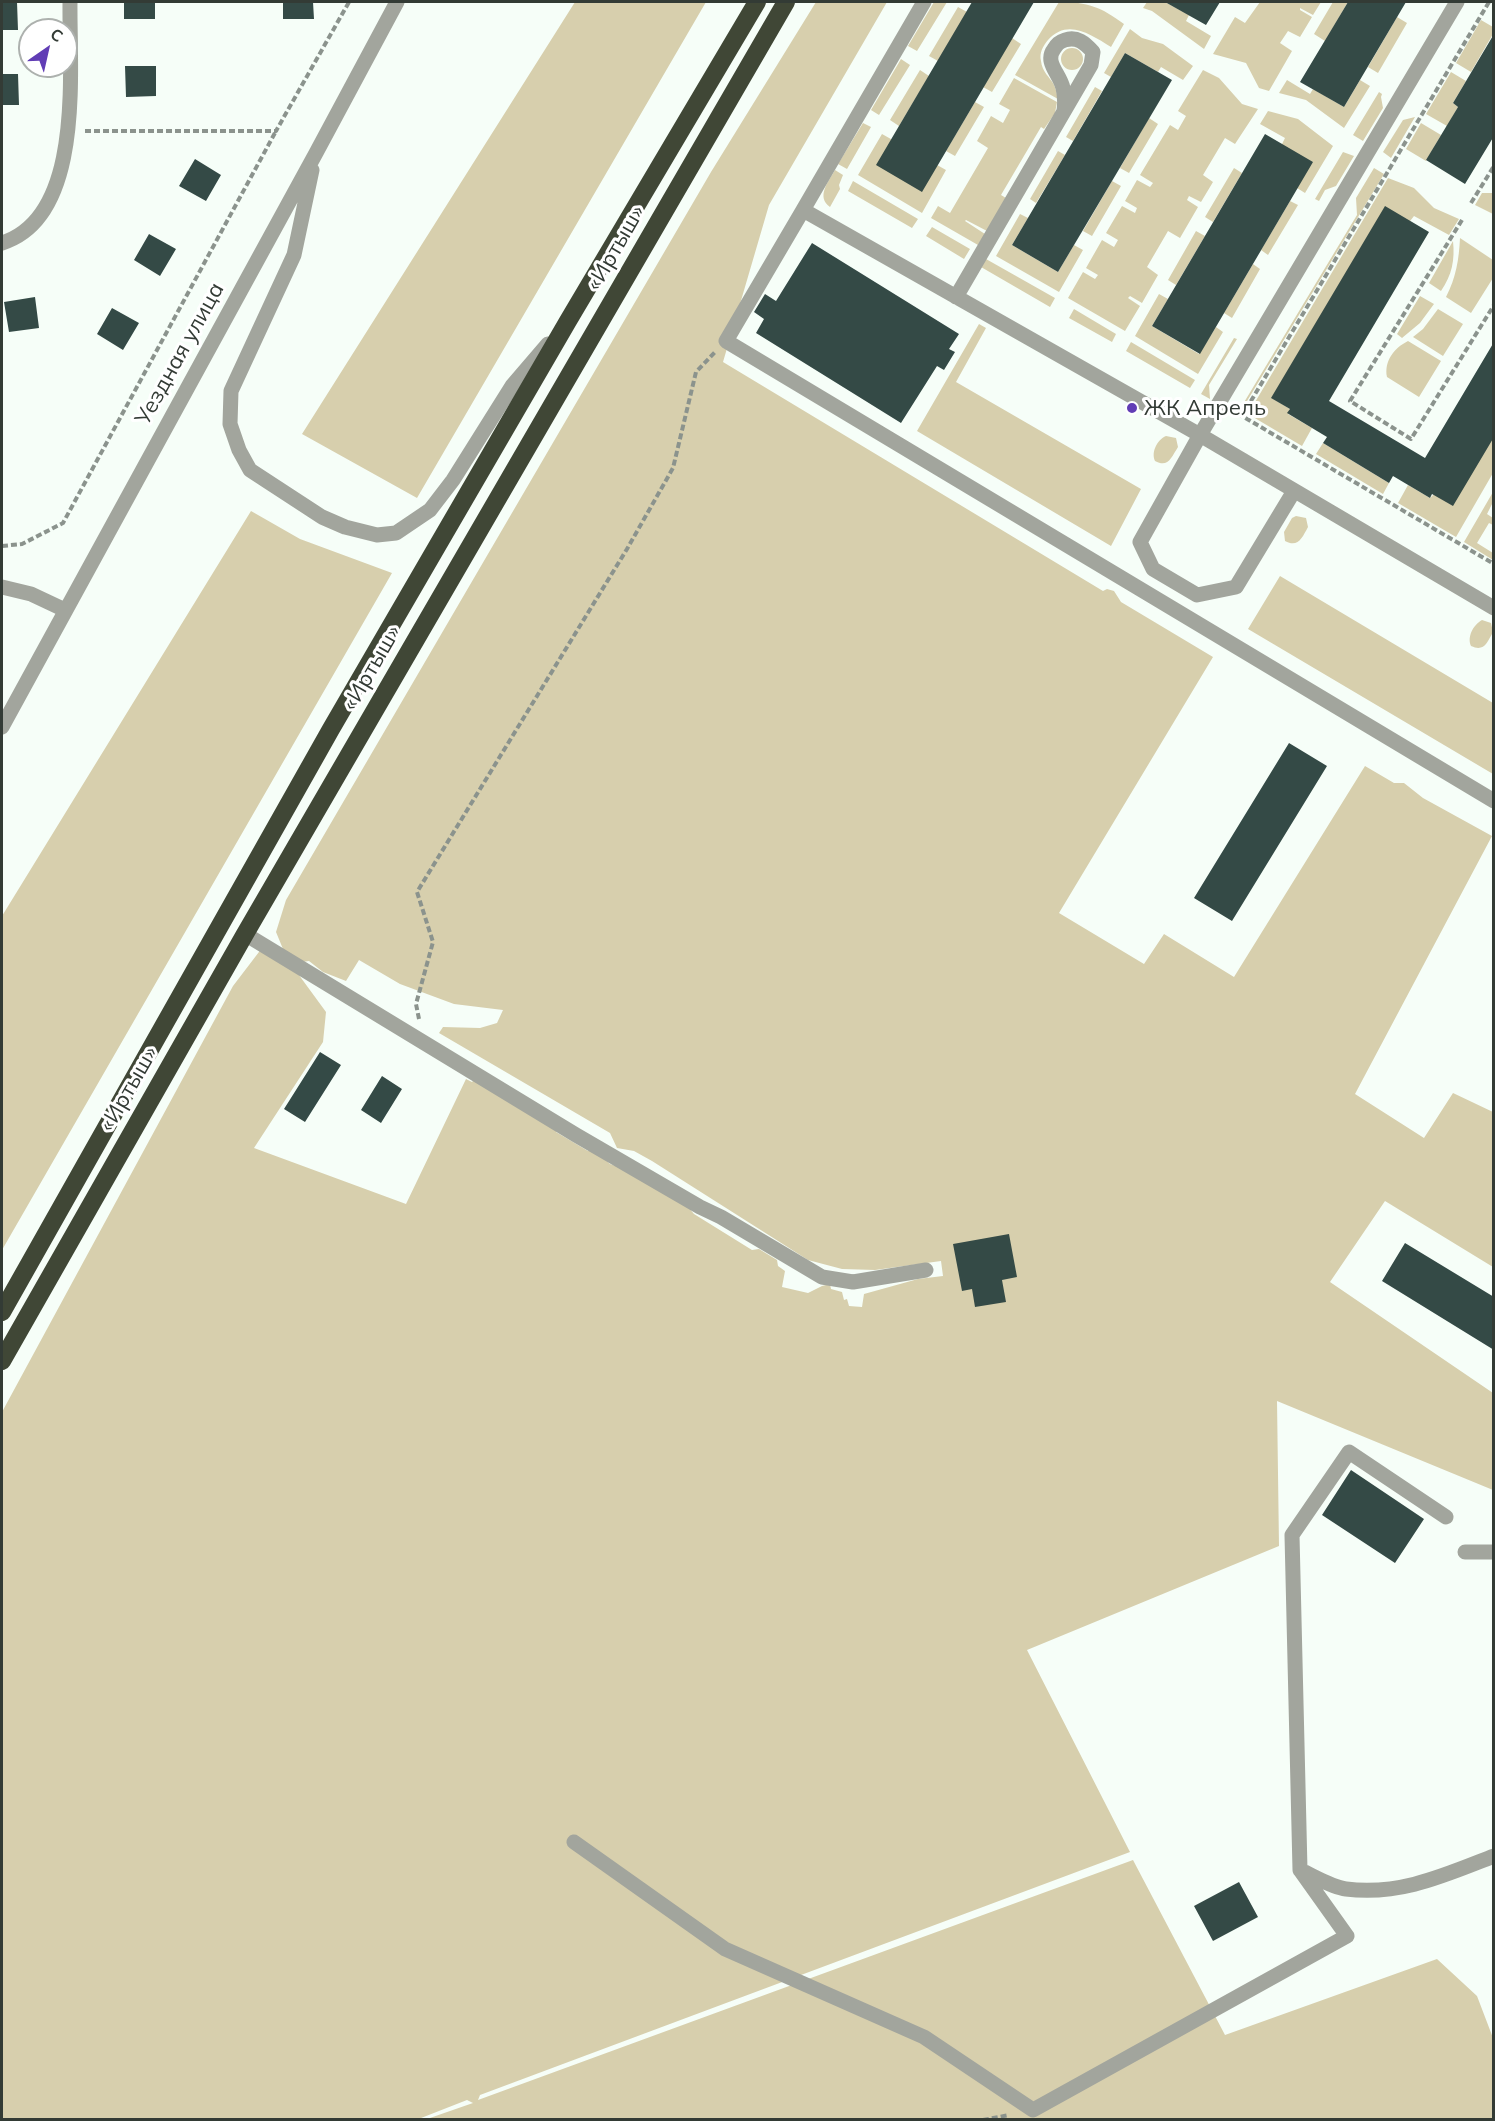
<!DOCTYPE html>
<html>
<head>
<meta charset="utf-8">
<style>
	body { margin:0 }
	#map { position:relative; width:1495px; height:2121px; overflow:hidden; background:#f6fef8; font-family:Mulish,sans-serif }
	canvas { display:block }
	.frame { position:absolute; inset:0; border:3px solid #333b35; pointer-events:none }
	.north { position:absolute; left:18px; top:18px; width:60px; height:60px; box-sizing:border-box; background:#fff; border:2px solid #adb1ae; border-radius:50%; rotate:34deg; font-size:16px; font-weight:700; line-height:24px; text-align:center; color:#333b35 }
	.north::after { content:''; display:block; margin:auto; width:21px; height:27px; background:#613db5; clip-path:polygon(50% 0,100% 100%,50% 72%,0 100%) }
</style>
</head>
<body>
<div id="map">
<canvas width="1495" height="2121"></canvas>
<div class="frame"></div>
<div class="north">С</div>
</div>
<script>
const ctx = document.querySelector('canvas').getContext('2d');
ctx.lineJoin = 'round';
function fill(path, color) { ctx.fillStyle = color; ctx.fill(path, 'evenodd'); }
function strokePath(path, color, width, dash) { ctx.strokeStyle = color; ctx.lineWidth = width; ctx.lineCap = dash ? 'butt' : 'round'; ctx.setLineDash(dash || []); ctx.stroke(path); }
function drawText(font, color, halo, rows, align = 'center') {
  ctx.font = font + ' Mulish,sans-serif'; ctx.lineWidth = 6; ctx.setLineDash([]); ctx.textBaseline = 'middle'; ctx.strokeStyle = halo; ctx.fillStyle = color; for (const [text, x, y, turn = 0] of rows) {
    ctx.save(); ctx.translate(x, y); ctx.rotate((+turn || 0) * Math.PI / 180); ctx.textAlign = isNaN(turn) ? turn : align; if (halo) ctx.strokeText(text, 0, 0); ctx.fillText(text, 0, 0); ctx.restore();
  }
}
fill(new Path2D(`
	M575,2H706L417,498L302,434Z
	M816,2H887L769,205L723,362L1103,591L1107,589L1114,591L1121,602L1213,657L1059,913L1144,964L1164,934L1234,977L1365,766L1394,783H1404L1423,798L1492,836L1355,1094L1424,1138L1453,1093L1493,1112V1267L1385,1201L1330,1282L1493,1393V1490L1277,1401L1279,1546L1027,1650L1130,1852L480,2095L478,2100L1133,1860L1225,2035L1437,1959L1477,1996L1493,2038V2119H427L473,2103L467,2100L416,2120H2V1412L233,986L262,948L296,971L326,1012L323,1042L254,1148L406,1204L466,1079L472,1082L476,1078L557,1126L556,1132L588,1151L595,1149L610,1164L636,1173L689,1208L694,1214L752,1250L759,1249L777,1260L778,1266L785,1271L782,1287L808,1293L822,1286L830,1284L831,1289L842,1292L844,1300L847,1299L849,1306L862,1307L864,1294L918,1279L943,1276L941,1261L875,1270L842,1269L808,1260L652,1161L634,1151L617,1148L610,1133L439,1033L443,1027L480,1028L497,1023L503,1010L454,1004L400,984L359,960L346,981L323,972L309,961L302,962L283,949L276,932L286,900L711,172Z
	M934,2H947L917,51L908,46Z
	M1059,2C1088,2 1101,7 1124,24L1111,47C1091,35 1068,18 1048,40C1043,46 1039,53 1041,61C1042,72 1050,77 1054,85C1056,89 1057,95 1058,99L1015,75Z
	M1147,2H1165L1189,15L1186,21L1211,36L1204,49L1152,11L1143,8Z
	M1260,2H1321L1313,15L1300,8V10L1312,17L1300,37L1288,31L1280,43L1292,51L1269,91L1259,88L1246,63L1213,54L1235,17L1245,23Z
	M1333,2H1348L1325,41L1314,34Z
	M958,7L967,12L938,61L929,56Z
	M1397,17L1407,23L1378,73L1368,67Z
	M1481,20L1493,27V34L1471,72L1456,63Z
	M1130,29L1142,38L1163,44L1193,66L1183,80L1161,67L1158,72L1125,53L1111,77L1104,73Z
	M1012,38L1021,44L992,92L983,87Z
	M1061 59a11 11 0 1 1 22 0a11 11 0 1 1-22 0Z
	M901,59L910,65L879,115L871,110Z
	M920,70L929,76L899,126L890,120Z
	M1203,70L1219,78L1242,104L1258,109L1235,144L1225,138L1203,175L1213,182L1201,202L1189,196L1187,200L1198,207L1180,238L1168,231L1147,267L1158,275L1142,303L1130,296L1128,298L1140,306L1125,331L1068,298L1083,272L1095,279L1098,275L1086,268L1102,240L1114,247L1118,240L1106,233L1122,206L1135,213L1137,208L1125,201L1137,180L1150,187L1153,183L1140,175L1170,125L1178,130L1186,116L1178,111Z
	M1451,72L1466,81L1453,103L1458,107L1447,126L1426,114Z
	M1014,78L1057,102L1055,113L1044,129L1041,127L1001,195L1006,198L987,231L966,220L965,221L985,234L978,245L931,218L938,206L950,213L988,148L977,141L991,116L1003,123L1010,110L999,104Z
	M1287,80L1310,94L1313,89L1344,107L1360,80L1370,86L1344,128L1306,100L1279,93Z
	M1095,87L1102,91L1073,141L1066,137Z
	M1379,92L1382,94L1381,97L1383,108L1363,141L1353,135Z
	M975,102L984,107L955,156L946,151Z
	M1268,111L1298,119L1333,146L1305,193L1297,188L1282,144L1285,138L1260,124Z
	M1415,117L1391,158L1383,152L1403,120Z
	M1149,118L1158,124L1129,173L1120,168Z
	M863,123L871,127L847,169L838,164Z
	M1421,123L1441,135L1426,161L1406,149Z
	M882,134L946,170L922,213L858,175Z
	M1058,151L1065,155L1036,203L1030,199Z
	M1343,152L1354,156L1336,186L1325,190L1319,201L1315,199Z
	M1234,168L1242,173L1213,222L1205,217Z
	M1374,168L1384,174L1238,416L1228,410L1240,409L1357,215L1356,198Z
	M835,170L843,175L839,185L840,189L830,207C816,197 828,182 835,170Z
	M1388,178L1414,188L1434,208L1459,219L1449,235L1414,216L1272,398L1290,409L1288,414L1312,428L1302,446L1248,414Z
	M853,181L918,219L912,228L848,191Z
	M1112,181L1121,186L1092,236L1083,231Z
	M1482,193H1493V214L1475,205Z
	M1290,201L1298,205L1268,255L1261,250Z
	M1020,214L1028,218L1012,245L1058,272L1074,245L1083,250L1059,292L996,256Z
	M932,227L970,249L964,259L926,236Z
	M1196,231L1205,236L1176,285L1168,280Z
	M1460,238L1493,260V278L1471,313L1446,297C1456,278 1459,259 1460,238Z
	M1453,241C1455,260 1452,275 1441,291L1429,283Z
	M986,259L1055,298L1050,307L981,267Z
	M1253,264L1260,269L1232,318L1224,313Z
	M1159,294L1168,299L1152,326L1199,354L1216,327L1223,332L1198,374L1135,336Z
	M1420,296L1434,304L1420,323L1402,338L1397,334Z
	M1074,309L1116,334L1112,342L1069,318Z
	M1438,309L1463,324L1443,356L1413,337L1423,329Z
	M979,324L986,328L956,382L1141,489L1111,546L917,431Z
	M1234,338L1237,339L1209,385L1210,399L1201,394Z
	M1408,341L1441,361L1419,397L1387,377C1384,361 1394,348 1408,341Z
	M1131,342L1195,380L1190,388L1126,351Z
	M1166,436L1176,438L1178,447C1171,458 1168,468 1155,461C1151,452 1157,440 1166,436Z
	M1493,437V473L1456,537L1398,503L1408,485L1430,498Z
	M1323,443L1389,483L1383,494L1316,454Z
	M1493,492V502L1487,514L1493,518V525L1489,523L1477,543L1493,553V560L1464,542Z
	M251,511L300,539L392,573L2,1250V916Z
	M1296,516L1306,518L1308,527C1302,538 1298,548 1285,541L1284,532L1292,518Z
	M1280,576L1493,703V774L1248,629Z
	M1482,620L1491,623L1493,632C1487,643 1484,652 1471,646C1467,637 1473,625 1482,620Z`), '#d7cfad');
fill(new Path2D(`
	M2,2H17L18,30H2Z
	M124,2H155V19H124Z
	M283,2H313L314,19H283Z
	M972,2H1034L922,192L876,165Z
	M1165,2H1220L1206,25Z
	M1348,2H1406L1344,107L1300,82Z
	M1494,34V136L1465,184L1426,160L1458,107L1453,103Z
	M1125,53L1172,80L1058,272L1012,245Z
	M125,66H156V96L126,97Z
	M2,74H18L19,105H2Z
	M1265,134L1313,162L1200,354L1152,326Z
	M195,159L221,175L206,201L179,186Z
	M1385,206L1429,232L1329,401L1425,458L1494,342V437L1453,506L1432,494L1430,498L1393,476L1389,483L1323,443L1327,437L1287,413L1290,409L1271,398Z
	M149,234L176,249L160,276L134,260Z
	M812,243L959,334L949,349L955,352L944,370L937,366L901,423L756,333L764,319L754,312L765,294L776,301Z
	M35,297L39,328L9,332L4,302Z
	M112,308L139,323L123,350L97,334Z
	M1289,743L1327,766L1232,921L1194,898Z
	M320,1052L341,1065L305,1122L284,1109Z
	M382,1076L402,1089L381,1123L361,1110Z
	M1009,1234L1017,1277L1002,1280L1006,1302L975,1307L972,1289L962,1291L953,1244Z
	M1405,1243L1494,1297V1350L1382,1281Z
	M1351,1470L1424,1519L1395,1563L1322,1515Z
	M1239,1882L1258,1917L1213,1941L1194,1906Z`), '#344a46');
strokePath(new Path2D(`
	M1489,2L1242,416L1494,564
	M85,131H276L349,2
	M1471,203L1494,166
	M1462,220L1350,401L1411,439L1494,305
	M2,546L22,544L63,523L276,131
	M419,1019L416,1004L433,942L417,892L627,549L673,468L696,372L715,352
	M983,2120L1009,2115`), '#8b938d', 4, [6, 3]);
strokePath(new Path2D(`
	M924,2L803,210L1200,435L1494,608
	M312,170L294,255L231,391L230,424L239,450L250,470L322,517L345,527L377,535L396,533L430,510L453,480L512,386L548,344
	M803,210L726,341L1494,801
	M2,243C85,217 69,70 70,2
	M956,297L1091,65L1093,52C1085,43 1077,36 1065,40C1059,42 1057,44 1054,49C1044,62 1060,74 1063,88C1065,96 1065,103 1064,111
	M1294,491L1236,587L1197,595L1153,569L1140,542L1200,435L1457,2
	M2,587L31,594L65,610
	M2,727L316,153L397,2
	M245,934L576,1135L700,1207L721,1217L822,1277L853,1282L926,1270
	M1446,1517L1349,1452L1292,1535L1300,1870C1314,1876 1331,1887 1346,1889C1400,1896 1445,1875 1494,1856
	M1465,1552H1494
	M574,1842L725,1949L924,2037L1033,2110L1347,1936L1300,1870`), '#a2a59d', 15);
strokePath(new Path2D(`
	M2,1312L331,729L568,321L757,2
	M2,1361L245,934L786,2`), '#404736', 18);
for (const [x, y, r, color] of [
	[1132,408,6,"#613db5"]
]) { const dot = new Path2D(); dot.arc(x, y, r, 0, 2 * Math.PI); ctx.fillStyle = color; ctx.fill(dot); strokePath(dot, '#fff', 2); }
drawText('22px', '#333b35', '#fff', [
	["«Иртыш»",616,248,-60],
	["Уездная улица",180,354,-61],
	["«Иртыш»",372,668,-60],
	["«Иртыш»",129,1089,-60]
]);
drawText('22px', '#333b35', '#fff', [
	["ЖК Апрель",1144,408]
], 'left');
</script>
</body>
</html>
